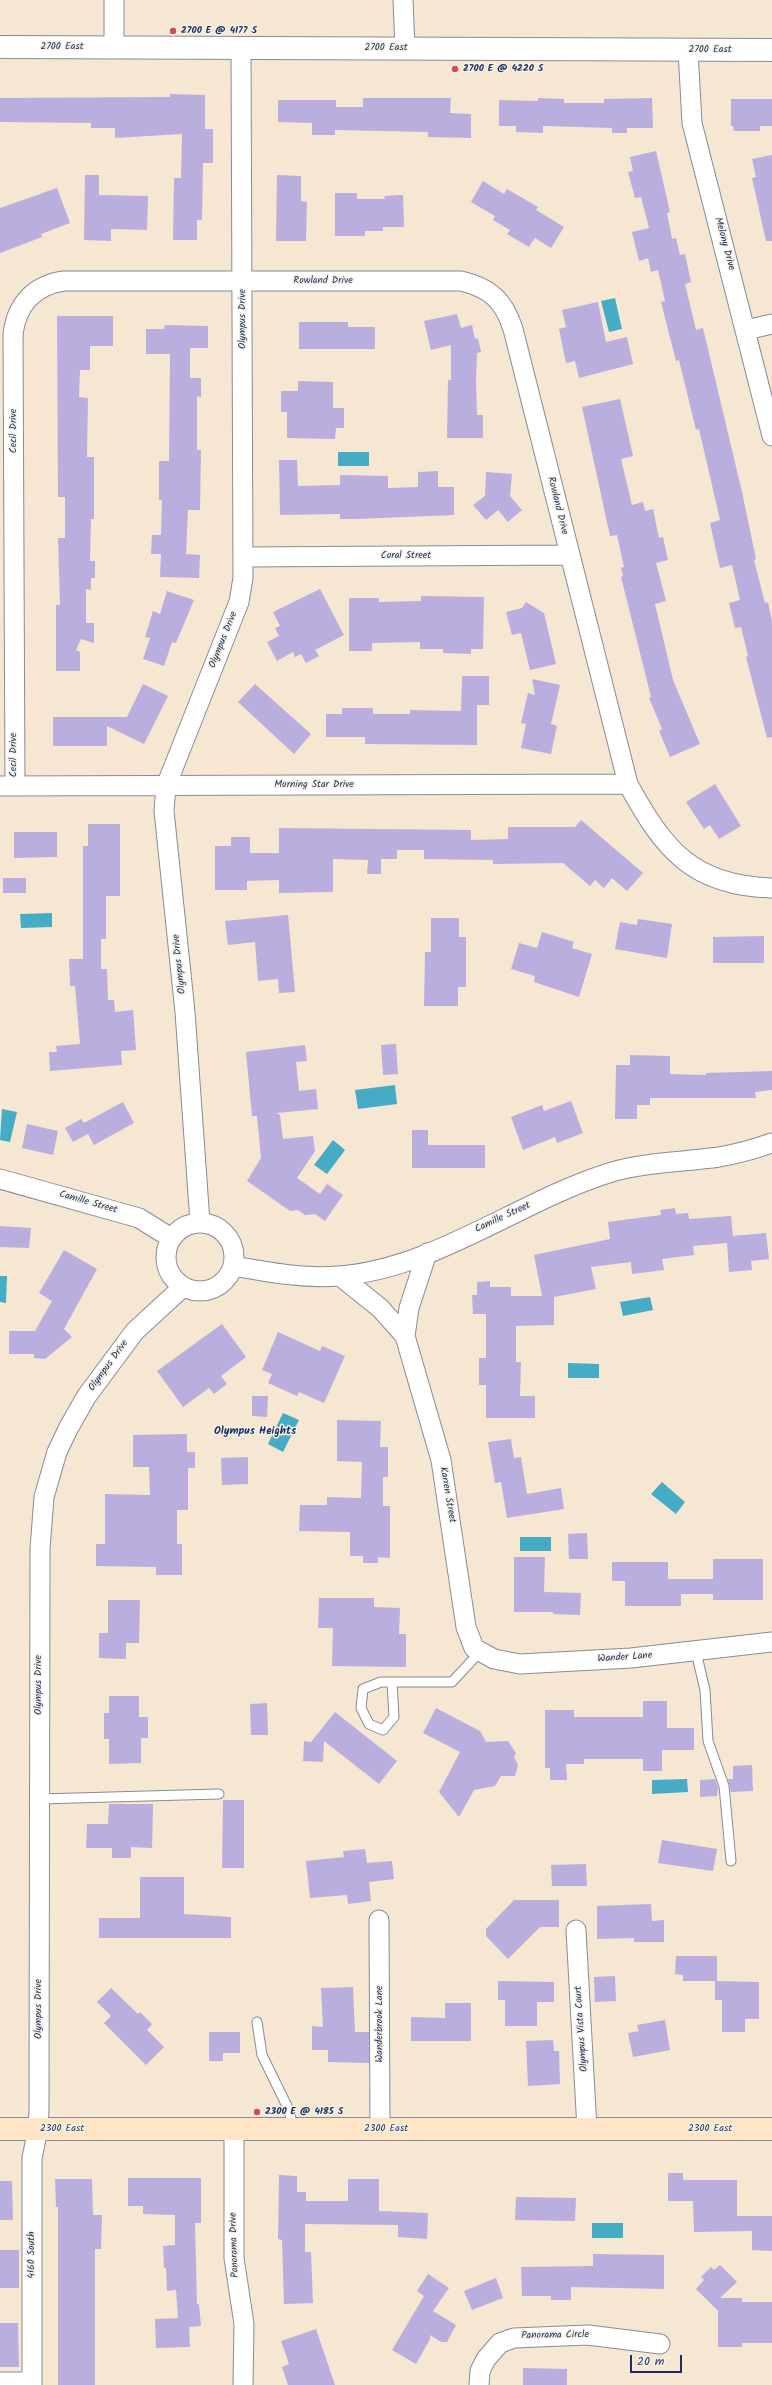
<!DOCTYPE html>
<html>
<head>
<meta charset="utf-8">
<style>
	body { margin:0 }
	#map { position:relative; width:772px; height:2385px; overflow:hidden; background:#f5e7d1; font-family:Kalam,sans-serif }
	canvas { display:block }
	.scale { position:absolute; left:630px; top:2355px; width:52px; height:18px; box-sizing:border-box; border:2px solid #1b2f5e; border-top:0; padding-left:5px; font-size:12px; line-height:14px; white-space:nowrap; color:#1b2f5e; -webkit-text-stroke:3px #f7f3e8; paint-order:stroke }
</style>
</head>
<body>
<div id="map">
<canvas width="772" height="2385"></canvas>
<div class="scale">20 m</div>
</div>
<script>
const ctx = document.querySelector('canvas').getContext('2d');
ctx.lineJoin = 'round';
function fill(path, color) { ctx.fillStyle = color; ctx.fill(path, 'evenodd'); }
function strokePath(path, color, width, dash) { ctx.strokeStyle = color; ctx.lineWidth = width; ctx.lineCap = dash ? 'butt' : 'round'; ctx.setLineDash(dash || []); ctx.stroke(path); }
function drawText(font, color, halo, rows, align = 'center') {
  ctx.font = font + ' Kalam,sans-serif'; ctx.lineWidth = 3; ctx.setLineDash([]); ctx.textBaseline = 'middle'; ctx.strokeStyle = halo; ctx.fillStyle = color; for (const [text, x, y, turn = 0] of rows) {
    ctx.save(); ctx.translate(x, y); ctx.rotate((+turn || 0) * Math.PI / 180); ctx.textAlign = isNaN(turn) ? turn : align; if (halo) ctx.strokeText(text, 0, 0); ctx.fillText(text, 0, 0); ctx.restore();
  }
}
fill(new Path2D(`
	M615,298L622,329L609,332L601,301Z
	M338,452H369V466H338Z
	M52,913V927L21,928L20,914Z
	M395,1085L397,1104L358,1109L355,1090Z
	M2,1109L17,1112L10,1142L0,1140Z
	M333,1140L345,1150L327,1174L314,1165Z
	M0,1276H7L6,1303L0,1302Z
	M650,1297L653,1310L623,1316L620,1302Z
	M568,1363L599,1364V1378H568Z
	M283,1413L299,1420L283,1452L268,1444Z
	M662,1482L685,1502L676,1514L651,1494Z
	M520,1537H551V1551H520Z
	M687,1779L688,1792L652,1794V1780Z
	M592,2223H623V2238H592Z`), '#46acc5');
fill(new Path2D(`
	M170,94L205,95V129H213V163H203L202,220H197V240H173L174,178H181L182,134L115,138V128H91V123L0,122V98L170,97Z
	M363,98H451L450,113L471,114V138L428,137V132L335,130V135H312V123L278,122V100H336V107H363Z
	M538,98L564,99V103H604V99L652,98L653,128H627V133H612V128L543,126V133L516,132V126H499V100L538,101Z
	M731,99H772V126H760V131H734L733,126H731Z
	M656,151L670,212L667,213L672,239L676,238L680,255L685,254L691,282L685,284L696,330L703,328L742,492L756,559L754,560L765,603L768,602L772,621V737L767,738L746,657L748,656L741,627L735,628L729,603L740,600L732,565L720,568L710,523L720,520L699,429L696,430L679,360L676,361L661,302L665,301L658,270L651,272L648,258L639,261L632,232L649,228L641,197L635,198L628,172L633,171L630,157Z
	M772,155V241H766L752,178L756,177L752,159Z
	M85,175H99V195L148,196L147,230L111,229V241L84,240Z
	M277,175L301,176V201L307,202L306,241H276Z
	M483,181L504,194L507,189L538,207L536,210L564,227L551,248L535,238L529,247L507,234L510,230L493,220L495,216L471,202Z
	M57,188L70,223L41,234L42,237L0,253V208Z
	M335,193H357V199H385L384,196L403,195L404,227H383V231H365V236H335Z
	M598,302L606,342L627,337L633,364L579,378L575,361L566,363L559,329L566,327L562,310Z
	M457,314L461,328L472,325L475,339L478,338L481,352L477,353L476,381L477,415H483V438H447L448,380H451V345L431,350L424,321Z
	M57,316H113V346H90V370H80L79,397L88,398L87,457H94V519H91L90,561H95V578H91V590L86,589V623H94V643L81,639L80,641L76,650L80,652V671H56V605H60L58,538H65V497H58Z
	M299,322H348V327H375V349H299Z
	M165,325L208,326V348H190V378H201V397L197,396V450H201L200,510H188L186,554L200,555L199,578L160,577L161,554H151L152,535H161L162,500H159V461H169L170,354H146V329H164Z
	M298,381L333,382V408H344V428H336L335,439L287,438V412H281V391H298Z
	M620,399L633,456L621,459L632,505L643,502L645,511L653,509L659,538L663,537L668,560L656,563L666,601L655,604L673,680L700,744L670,757L659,731L662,729L649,698L651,697L621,577L623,576L621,568L624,567L617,535L610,536L582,407Z
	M279,460H297L298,486L340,485V475L388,476V488L418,487V472L438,471V487H454V515L356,519H340V514L280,515Z
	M486,472L512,474L510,496L522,510L508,522L498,510L486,520L473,505L485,496Z
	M320,589L344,635L315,650L319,656L306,663L301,654L295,657L293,652L277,661L267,642L279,636L275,628L280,626L273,612Z
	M167,591L194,600L176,643L172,642L164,666L143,659L150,638L145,637L153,611L160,614Z
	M421,596L484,597L483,649H471V654L443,653V649H420V642L372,643V651H349V598H379V602L421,601Z
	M526,602L544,613L556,664L530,670L521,633L512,635L506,612L522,608Z
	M462,676H489V705H477V745L365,744V737H326V714H342V708H373V714H410V710L461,711Z
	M532,679L560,685L551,724L557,726L551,754L521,748L526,724L521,723L528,693L535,695Z
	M143,684L168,696L144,744L107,726V746H53V717H127Z
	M255,684L311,734L294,754L238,702Z
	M715,784L741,826L719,839L710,825L704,829L686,802Z
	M581,820L643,873L627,891L612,878L604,888L595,880L590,886L563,863L493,864V860L424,859V850H397V859H381V874H367L368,860L333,859V892L279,893V880L247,881V890H215V846H231V837H250V853H279V828L471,830V840L508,839V827H575Z
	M88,824H120V896H106V939H101V969H107L108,1000H114L115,1012L133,1010L136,1050L121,1051L122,1065L50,1071L49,1052H57L56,1046L80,1044L75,986H70L69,959H83V846H88Z
	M14,832H57V857L14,858Z
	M3,878H26V893H3Z
	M288,915L295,992L279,993L278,979L258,981L255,942L228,945L225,921Z
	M431,918H459V937H466V987H458V1006H424L425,952H431Z
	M638,919L672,924L667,958L615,949L620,922L637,925Z
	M542,932L574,942L572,948L592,954L579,997L534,982L535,976L511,969L519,943L537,948Z
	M764,936V963H713V937Z
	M396,1044L398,1074L383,1075L381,1045Z
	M305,1045L307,1061L296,1062L299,1091L316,1089L318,1109L277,1113L280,1115L283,1139L313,1136L315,1151L297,1178L320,1194L327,1184L343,1195L325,1221L315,1214L305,1215L298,1210L290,1211L247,1181L261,1158L257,1116H252L246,1052Z
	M630,1055L670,1056V1074L706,1075V1073L772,1071V1090L755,1092L756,1098H650V1105H637V1119H615L616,1065H630Z
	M571,1101L583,1133L557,1143L555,1137L523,1150L511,1117L542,1105L544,1111Z
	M123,1102L134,1123L94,1145L88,1134L73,1142L65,1128L81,1119L84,1123Z
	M27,1124L58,1131L53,1155L22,1148Z
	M412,1130H428V1145H485V1168H412Z
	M675,1208L676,1214L688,1213L689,1219L731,1216L733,1236L766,1233L769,1259L751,1261L752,1270L729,1272L727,1243L693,1246L694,1255L662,1259L664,1270L632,1274L631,1262L591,1267L596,1289L554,1297V1325L516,1326V1362H521L520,1396H535V1418H486V1385H479V1358H486V1314H473L472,1295H477V1282L490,1281V1287H511V1296H542L534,1255L610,1239L608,1222L661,1215L660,1210Z
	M0,1226L31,1228L29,1248L0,1247Z
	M64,1250L97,1269L64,1329L72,1337L45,1359L34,1358V1354H9V1331H35L52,1301L39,1293Z
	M222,1324L246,1357L221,1376L227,1384L214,1394L209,1388L183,1407L157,1371Z
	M278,1332L320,1351L322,1346L345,1356L324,1403L299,1392L297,1396L268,1383L272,1374L262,1370Z
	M252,1396H268L267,1417L252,1416Z
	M337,1420L381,1421L380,1447H388V1477H383V1506H390V1558L378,1557V1563H363V1556H350V1532L299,1531L300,1505H327V1497L361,1498L362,1462L337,1461Z
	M187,1434V1452H195V1468H188V1510H177V1544H182V1575H156V1567L96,1566V1544H105V1494L150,1495L149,1467H133V1435Z
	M511,1439L514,1458L521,1457L527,1494L561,1488L564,1509L507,1518L501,1482L495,1483L488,1442Z
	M248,1457V1484L222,1485L221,1458Z
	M587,1533L588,1559H569L568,1534Z
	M514,1557H545L544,1592L581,1593L580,1615L553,1614V1612H514Z
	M713,1559H763V1600H713V1594H681V1606H625V1581H612V1562H668V1579H713Z
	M319,1598H374V1607L400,1608L399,1634H406V1667L332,1666L333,1628H318Z
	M108,1600H140L139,1643H126V1659L99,1658V1633H108Z
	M109,1696H139V1717H148V1738H141V1763L109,1764V1739H104V1713H109Z
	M643,1701H667V1728H694V1750H662V1771H643V1759H584V1764H566L567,1780H550V1768H545V1710H574V1717H643Z
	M267,1703L268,1735H251L250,1704Z
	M436,1708L480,1731L486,1742L508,1741L516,1753L514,1757L518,1765L515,1776H501L495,1786L474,1790L459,1817L439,1792L460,1752L423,1733Z
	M335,1712L397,1761L379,1784L324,1741L323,1762L303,1761L304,1741L311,1742Z
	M752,1765L753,1791L731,1792L728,1779H733V1766Z
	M715,1779L718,1787L717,1796L700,1797V1780Z
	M223,1800H244V1868H222Z
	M109,1804H153L152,1848L131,1847V1858H112V1848H86L87,1824H108Z
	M662,1840L717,1849L713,1871L658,1863Z
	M365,1849L367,1863L392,1861L394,1879L369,1882L371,1901L348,1904L347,1895L310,1898L306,1861L344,1857L343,1851Z
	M586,1864L587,1886H552L551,1865Z
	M140,1877H184V1914L231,1917V1938H99V1918H140Z
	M514,1900H559V1927H540L508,1959L486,1936V1929Z
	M651,1904L652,1921L664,1920V1942H634V1938L597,1939V1906Z
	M676,1956H717V1981H683V1975L675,1974Z
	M615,1976L616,2001L595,2002L594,1977Z
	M498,1981L554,1982V2002H537V2026H505V2000H498Z
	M715,1981L759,1982V2019H745V2032H722V2000H715Z
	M353,1987L355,2032H369V2063L328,2062V2050H312V2026L323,2027L321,1988Z
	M111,1988L138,2014L140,2012L152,2024L147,2030L164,2047L146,2065L104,2023L111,2016L97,2002Z
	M445,2003H471V2041H411V2017L445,2018Z
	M665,2020L670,2050L633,2057L628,2033L639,2031L637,2025Z
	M209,2032H240V2053H223V2061H209Z
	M553,2040L554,2051H559L560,2084L528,2086L526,2041Z
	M668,2173H683V2180H737V2216H772V2251L752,2250V2231L694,2232L693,2201H668Z
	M279,2175L297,2176V2192H306V2201H348V2179H379V2211L428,2213L427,2239L398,2237V2225L305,2224V2252H311L313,2303L284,2304L282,2240L278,2239Z
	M128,2178H201V2223H195L197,2304H199L201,2326L189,2327L190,2347L156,2348L155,2319L178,2318L176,2290L167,2291L166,2268H164L163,2246L175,2245V2215L143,2214V2206H128Z
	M55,2179H92L93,2215H102L101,2249H95V2385H58V2207H56Z
	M0,2181H12L13,2220H0Z
	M516,2197L576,2198L575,2221L515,2220Z
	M0,2250H19V2288H0Z
	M593,2254L664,2255V2289L571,2287V2300H551V2296H522L521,2267L593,2266Z
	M720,2265L737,2282L720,2298H742V2302H772V2343H742V2347H718V2311L696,2289L704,2280L701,2277L711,2267L714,2270Z
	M428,2274L449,2288L433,2311L456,2325L447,2342H441L430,2335V2339L416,2364L392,2350L424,2296L417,2291Z
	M496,2278L503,2298L472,2310L464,2291Z
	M0,2323H18L19,2367H0Z
	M316,2329L335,2385H288L282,2367L289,2364L281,2341Z
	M523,2368L567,2369V2385H523Z`), '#baaede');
const service = new Path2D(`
	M696,1652L705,1690L708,1741L724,1786L731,1861
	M392,1682L394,1717L383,1730L369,1724L361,1708L363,1689L381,1682H452L479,1653
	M39,1799L219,1794
	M257,2022L262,2055L288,2108L294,2129`);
const minor = new Path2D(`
	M114,0V47
	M403,0L405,49
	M688,50L692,123L772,436
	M746,330L772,324
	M243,557L569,555
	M0,786L628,784
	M15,786L13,335C16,305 34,285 64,281H461C491,288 504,301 513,329L628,784C664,850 693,886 772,888
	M0,1179L139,1218L171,1238
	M200,1222L185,1012L164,811L166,786L239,602L243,578L241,48
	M166 1257a34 34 0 1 1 68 0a34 34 0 1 1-68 0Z
	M233,1266C268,1272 303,1279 338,1276C435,1269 520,1200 612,1172C646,1162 684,1162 719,1157C737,1154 755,1149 772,1143
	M340,1276L380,1308L405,1336L441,1460L466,1627L474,1648L494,1659L520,1664L631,1658L772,1642
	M405,1336L409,1308L427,1253
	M379,1920L380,2129
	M576,1930L587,2129
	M234,2129V2258L244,2324L243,2385
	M0,2382H32
	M32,2385V2158L38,2129L39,2109L40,1549L44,1497L57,1452L68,1429L86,1397L135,1331L183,1287
	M479,2385L480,2371L486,2359L500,2343L514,2338L588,2335L660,2344`);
const tertiary = new Path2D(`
	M0,47L772,50`);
const secondary = new Path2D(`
	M0,2129H772`);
strokePath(service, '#888b98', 11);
strokePath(minor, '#888b98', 21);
strokePath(tertiary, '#888b98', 24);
strokePath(secondary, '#888b98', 24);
strokePath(service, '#fff', 9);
strokePath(minor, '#fff', 19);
strokePath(tertiary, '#fff', 22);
strokePath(secondary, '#fde5c5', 22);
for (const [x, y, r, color] of [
	[173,31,4,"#d1495b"],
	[455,69,4,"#d1495b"],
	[257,2112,4,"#d1495b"]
]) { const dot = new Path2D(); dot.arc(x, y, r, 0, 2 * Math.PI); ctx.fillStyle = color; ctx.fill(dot); strokePath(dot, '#f7f3e8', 1.5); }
drawText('bold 10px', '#1b2f5e', '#f7f3e8', [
	["2700 E @ 4177 S",181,31],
	["2700 E @ 4220 S",463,69],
	["2300 E @ 4185 S",265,2112]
], 'left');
drawText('10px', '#1b2f5e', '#f7f3e8', [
	["2700 East",62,47],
	["2700 East",386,48],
	["2700 East",710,50],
	["Melony Drive",724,244,75],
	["Rowland Drive",323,281],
	["Olympus Drive",243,319,-90],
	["Cecil Drive",14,431,-90],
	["Rowland Drive",557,506,76],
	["Coral Street",406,556],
	["Olympus Drive",224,640,-68],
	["Cecil Drive",14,755,-90],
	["Morning Star Drive",314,785],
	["Olympus Drive",180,964,-96],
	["Camille Street",88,1203,16],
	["Camille Street",503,1218,-25],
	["Olympus Drive",109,1366,-54],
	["Karren Street",447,1495,80],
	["Wander Lane",625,1658,-4],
	["Olympus Drive",39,1685,-90],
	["Olympus Drive",39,2009,-90],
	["Wanderbrook Lane",380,2024,-90],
	["Olympus Vista Court",582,2029,-94],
	["2300 East",62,2129],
	["2300 East",386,2129],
	["2300 East",710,2129],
	["Panorama Drive",235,2245,-92],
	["4160 South",32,2255,-90],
	["Panorama Circle",555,2336,-1]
]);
drawText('bold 11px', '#1b2f5e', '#f7f3e8', [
	["Olympus Heights",255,1432]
]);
</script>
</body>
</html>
